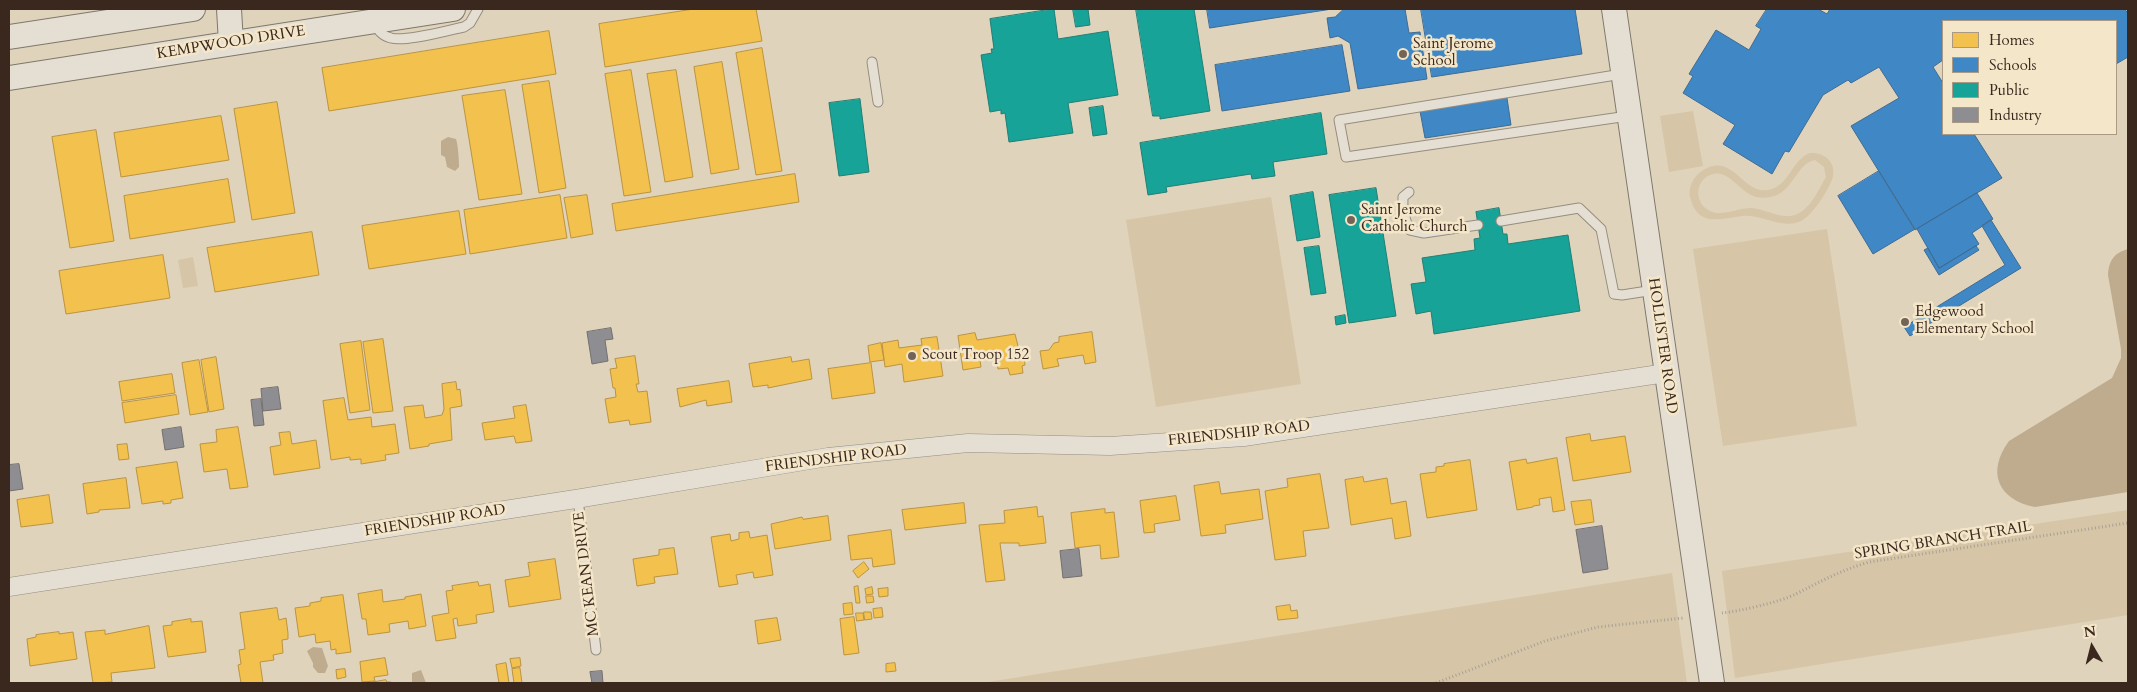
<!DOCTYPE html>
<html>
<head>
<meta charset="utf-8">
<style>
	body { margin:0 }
	#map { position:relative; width:2137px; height:692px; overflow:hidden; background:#dfd3bb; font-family:Cardo,serif }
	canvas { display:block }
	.frame { position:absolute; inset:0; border:10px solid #3a281f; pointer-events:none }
	.legend { position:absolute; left:1942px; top:20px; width:175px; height:115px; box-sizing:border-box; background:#f4e6c9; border:1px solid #aa9a85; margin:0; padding:6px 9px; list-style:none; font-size:15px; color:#3a281f }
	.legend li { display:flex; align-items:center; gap:10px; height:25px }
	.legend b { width:25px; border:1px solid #aa9a85 }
	.north { position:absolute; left:2067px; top:622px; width:50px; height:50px; -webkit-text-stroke:4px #f4e6c9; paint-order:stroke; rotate:352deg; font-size:14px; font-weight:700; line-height:20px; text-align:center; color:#3a281f }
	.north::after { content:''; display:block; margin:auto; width:18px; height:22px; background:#3a281f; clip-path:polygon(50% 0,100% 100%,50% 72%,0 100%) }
</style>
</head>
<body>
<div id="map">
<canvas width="2137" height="692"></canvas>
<div class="frame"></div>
<ul class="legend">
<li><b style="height:14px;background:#f2c14e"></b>Homes</li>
<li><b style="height:14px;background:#3f88c5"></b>Schools</li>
<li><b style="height:14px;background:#17a398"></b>Public</li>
<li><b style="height:14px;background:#8d8d92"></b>Industry</li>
</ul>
<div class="north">N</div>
</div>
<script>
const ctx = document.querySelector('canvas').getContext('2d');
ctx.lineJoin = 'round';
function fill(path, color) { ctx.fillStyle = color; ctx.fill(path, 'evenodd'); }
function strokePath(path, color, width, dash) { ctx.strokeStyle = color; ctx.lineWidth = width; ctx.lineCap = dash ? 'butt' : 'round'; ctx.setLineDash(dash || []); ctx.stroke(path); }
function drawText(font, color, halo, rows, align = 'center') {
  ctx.font = font + ' Cardo,serif'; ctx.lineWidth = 5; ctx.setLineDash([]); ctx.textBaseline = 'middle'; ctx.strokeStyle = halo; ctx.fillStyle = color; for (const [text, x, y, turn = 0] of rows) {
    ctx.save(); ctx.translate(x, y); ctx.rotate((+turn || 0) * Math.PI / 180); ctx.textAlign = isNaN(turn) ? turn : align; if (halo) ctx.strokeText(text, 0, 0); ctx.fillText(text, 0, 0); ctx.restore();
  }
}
fill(new Path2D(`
	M1693,111L1703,166L1669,172L1660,116Z
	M1810,153C1823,152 1836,161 1833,176C1831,187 1812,216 1801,221C1781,230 1763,214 1742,216C1723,218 1699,228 1691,200C1688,193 1690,185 1694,179C1698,173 1703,170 1709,167C1736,157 1745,198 1772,189C1790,183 1792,160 1810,153ZM1815,160L1824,167L1826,177C1819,189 1811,207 1799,213C1784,222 1767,209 1751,208C1738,208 1722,217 1710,211C1693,203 1695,178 1713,174C1734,169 1741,203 1770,197C1794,193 1795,164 1815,160Z
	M1271,197L1301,384L1156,407L1126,220Z
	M1827,229L1857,426L1723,446L1693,249Z
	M193,257L198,286L183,288L178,260Z
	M2128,510V615L1735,678L1722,571Z
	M1672,573L1687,683H982Z`), '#d6c5a6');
fill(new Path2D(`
	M448,137L456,139C458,144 459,161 459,167L455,171L447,167L445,157L441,155V141Z
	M2128,249V492L2035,507C1998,500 1986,472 2009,441L2112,378L2121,358V349L2108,275C2109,260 2114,253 2128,249Z
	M313,647L322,648L328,666L325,673H318L313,667V663L307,651Z
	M421,670L426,683H409L412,682V673Z`), '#bfac8f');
const homes = new Path2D(`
	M694,9H756L762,41L605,67L599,24Z
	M549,31L556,74L329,111L322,68Z
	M762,48L782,171L756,175L736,53Z
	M722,62L739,169L711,174L694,67Z
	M631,70L651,192L624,196L605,74Z
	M676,70L693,177L665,182L647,74Z
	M549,81L566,188L539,193L522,85Z
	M505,90L522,194L479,200L462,96Z
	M277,102L295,213L252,220L234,109Z
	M221,116L229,160L121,177L114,133Z
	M96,130L114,241L70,248L52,137Z
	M795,174L799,202L616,231L612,204Z
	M228,179L235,222L130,239L124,196Z
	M560,195L567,238L470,254L464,210Z
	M587,195L593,234L571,238L564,198Z
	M459,211L466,254L369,269L362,226Z
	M312,232L319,275L215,292L207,248Z
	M163,255L170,298L66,314L59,271Z
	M1092,332L1096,362L1085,364L1083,355L1057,359L1059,366L1043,369L1040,351L1049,350L1054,343L1059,342V337Z
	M975,333L977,340L1015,334L1019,350L1023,349L1025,365L1022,366L1023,373L1010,375L1008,368L998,369L996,357L980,360L981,367L963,370L958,336Z
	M937,337L943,376L904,382L902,364L885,367L882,343L898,340L899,348L922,345L921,339Z
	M383,339L393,411L373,413L363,342Z
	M361,341L370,410L350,413L340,344Z
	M881,343L884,360L870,362L868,346Z
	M635,356L639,384H636L638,392L647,391L651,422L630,425L629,420L609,423L605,399L616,397L615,388H613L610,369L617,368L615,359Z
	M216,357L224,409L209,412L201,360Z
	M791,357L792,362L809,359L812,379L768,388V385L753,387L749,364Z
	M199,360L208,412L190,415L182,363Z
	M871,363L875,393L832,399L828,369Z
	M172,374L175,393L122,401L119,382Z
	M729,381L732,402L707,406L706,400L680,407L677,389Z
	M456,382L457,390L460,389L462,406L450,408L452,440L429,444V446L410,449L404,407L423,405L425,418L442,415L444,409L442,384Z
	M176,395L179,414L125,423L122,403Z
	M344,398L348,420L371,417L372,427L395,424L399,453L385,455L386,460L361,464V459L350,460V457L331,460L323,401Z
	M526,405L532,441L516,443L514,436L485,440L482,423L515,418L513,407Z
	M238,427L248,487L230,489L227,469L204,472L200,444L217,442L216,430Z
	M290,432L292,444L316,440L320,468L274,475L270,447L281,445L279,433Z
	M1590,434L1591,441L1625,436L1631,472L1573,481L1566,438Z
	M127,444L129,459L119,460L117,445Z
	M1557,458L1565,510L1553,512L1551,497L1539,499L1540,505L1533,506V507L1517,510L1509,462L1526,459L1527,463Z
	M1470,460L1477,510L1427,518L1420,474L1436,472V467L1444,466V464Z
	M177,462L183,498L171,500V503L163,504V501L142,504L136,468Z
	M1320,474L1329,528L1303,531L1306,556L1275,560L1265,491L1288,487L1287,479Z
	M1363,477L1364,482L1387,478L1391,504L1406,501L1411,536L1395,539L1392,518L1351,525L1345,480Z
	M126,478L130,508L99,510V512L87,514L83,484Z
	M1219,482L1221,494L1259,489L1263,519L1225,525L1226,533L1201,536L1194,486Z
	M49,495L53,523L21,527L17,500Z
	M1176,496L1180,520L1154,524L1155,532L1144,533L1140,501Z
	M1591,500L1594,522L1575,525L1571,502Z
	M964,503L966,523L905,530L902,510Z
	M1037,507L1038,517L1043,516L1046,543L1019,546V543H1000L1005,580L986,582L979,525L1005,523L1004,511Z
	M1105,509V513L1114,512L1119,557L1101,559L1100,545L1075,548L1071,513Z
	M828,516L831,540L775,549L771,524L802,517L803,519Z
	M891,530L895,564L873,567L872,558L851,560L848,536Z
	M749,532L750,538L767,535L773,575L754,578L753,572L736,575L738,584L719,587L711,537L730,534L731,541L739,539V533Z
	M674,548L678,574L654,577L655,583L637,586L633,559L659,555V550Z
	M555,559L561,599L509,607L505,580L530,576L528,563Z
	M864,562L869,569L858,578L853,571Z
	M478,582L479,586L490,584L494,612L476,615L477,623L458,626L457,618L453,619L456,638L436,641L432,616L449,613L446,591L453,590L452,586Z
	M858,586L860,603H856L854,587Z
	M872,587L873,594L866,595L865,589Z
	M888,588V596L879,597L878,589Z
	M382,590L383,602L405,599V597L421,594L426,626L409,629L408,621L389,624L390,632L368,635L366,619H362L358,594Z
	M343,595L351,652L336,654V649L331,650L330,641L316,643L315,634L299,637L295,608L310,606V603L321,601V598Z
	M866,596H873L874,602L867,603Z
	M852,603L853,614L844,615L843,604Z
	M1290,605L1291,611L1297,610L1298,618L1278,620L1276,607Z
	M277,608L279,620L286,618L288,633V639L282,640L283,653L273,655L274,660L260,662L263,683H241L238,665L241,664L239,650L245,649L240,613Z
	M882,608L883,617L874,618L873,609Z
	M864,612H871L872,619L865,620Z
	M856,613H863L864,620L857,621Z
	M854,617L859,653L844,655L840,619Z
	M777,618L781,640L758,644L755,621Z
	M191,619V622L202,621L206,652L168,657L163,626L172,625V622Z
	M149,626L155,668L111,673L112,682L93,683L85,632L105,630V634Z
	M59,632V634L73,632L77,659L30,666L27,639L36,637V635Z
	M385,658L388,675L374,677L375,681L362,682L360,662Z
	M520,658L521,666L512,668L510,659Z
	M506,663L509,683H499L496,665Z
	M895,663L896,671L886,672V664Z
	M520,668L522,683H514L512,669Z
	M345,669L346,677L337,679L336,670Z
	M386,680L387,682H391V683H368Z`);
fill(homes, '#f2c14e');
strokePath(homes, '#bb9340', 1);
const schools = new Path2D(`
	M1207,9H1332L1210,28Z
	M1344,9H1405L1409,33L1420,32L1427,79L1358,89L1350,43L1338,36L1330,38L1327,18L1335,17Z
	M1421,9H1575L1582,54L1432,77Z
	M1767,9H1818L1827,14L1830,9H2125L2128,14V57L2116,64V21H1943V60L1933,67L1943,83V134H1974L2002,178L1915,230L1851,126L1899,98L1879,67L1851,83L1848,80L1823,95L1789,152L1785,151L1772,174L1723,144L1735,125L1683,93L1693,76L1689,74L1716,30L1749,50L1761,29L1756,26Z
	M1342,45L1350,91L1222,111L1215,65Z
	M1507,98L1511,125L1425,138L1420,111Z
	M1879,171L1915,229L1873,254L1838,196Z
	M1977,193L1993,219L1972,233L1979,244L1939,268L1917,229Z
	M1991,220L2021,268L1910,336L1904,327L2005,265L1982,226Z
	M1976,246L1979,250L1939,275L1924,250L1928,248L1939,268Z`);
fill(schools, '#3f88c5');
strokePath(schools, '#3e6b93', 1);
const public = new Path2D(`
	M1054,9L1058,39L1108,31L1118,95L1068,103L1073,133L1009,142L1005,113L1001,114V110L990,112L981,55L992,53L991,49H994L990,19Z
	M1073,9H1088L1090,25L1076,27Z
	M1136,9H1194L1210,111L1160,119V116H1153Z
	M860,99L869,172L839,176L829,103Z
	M1103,106L1107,134L1093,136L1089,108Z
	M1321,113L1327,154L1273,162L1275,176L1252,179L1251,174L1166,187L1167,192L1148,195L1140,143Z
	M1376,188L1396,316L1349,323L1329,195Z
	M1313,192L1320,237L1297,241L1290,196Z
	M1499,208L1503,234H1507L1508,244L1568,235L1580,311L1434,334L1431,311L1416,314L1411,284L1426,282L1422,258L1475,250L1474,239L1480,238L1476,212Z
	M1319,246L1326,293L1311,295L1304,248Z
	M1345,315L1346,323L1336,325L1335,317Z`);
fill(public, '#17a398');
strokePath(public, '#227e74', 1);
const industry = new Path2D(`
	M611,328L613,339L605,340L608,361L592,364L587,332Z
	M278,387L281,409L263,411L261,389Z
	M261,399L264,425L254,426L251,400Z
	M181,427L184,447L165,450L162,430Z
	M19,464L23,489L9,491V465Z
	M1602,526L1608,569L1583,573L1576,530Z
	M1079,549L1082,576L1063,578L1060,551Z
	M602,671L603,683H592L590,672Z`);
fill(industry, '#8d8d92');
strokePath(industry, '#746f70', 1);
const lane = new Path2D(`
	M374,23C378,30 382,36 391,38C406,42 448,30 464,27L470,23L478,9
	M872,62L878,102
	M1622,74L1339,120L1346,157L1628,116
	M1409,192L1403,197C1402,209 1404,219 1410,230L1424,233L1478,225
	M1501,221L1579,208L1601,229L1614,294L1622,295L1654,290
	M578,499L596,650`);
const street = new Path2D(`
	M9,587L582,498L828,457L968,443L1110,446L1244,437L1666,373`);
const secondary = new Path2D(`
	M229,9L231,43
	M1614,9L1712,683
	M9,37L193,9
	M9,78L453,9`);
strokePath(lane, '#968d7f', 11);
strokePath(street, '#968d7f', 19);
strokePath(secondary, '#7f776a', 26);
strokePath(new Path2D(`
	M1722,613C1740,611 1780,602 1796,594C1821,581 1842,570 1869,562L2128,523
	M1436,683L1545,641L1598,627L1683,618`), '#a8a197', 3, [1, 2.5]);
strokePath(lane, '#e5dfd3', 9);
strokePath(street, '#e5dfd3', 18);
strokePath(secondary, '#e5dfd3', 24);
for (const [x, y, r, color] of [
	[1403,54,5,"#746456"],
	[1351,220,5,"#746456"],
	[1905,322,5,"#746456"],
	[912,356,5,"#746456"]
]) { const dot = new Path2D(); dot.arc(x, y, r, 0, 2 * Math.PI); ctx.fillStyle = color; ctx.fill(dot); strokePath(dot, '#f4e6c9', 2); }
drawText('15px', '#3a281f', '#f4e6c9', [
	["KEMPWOOD DRIVE",231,43,-9],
	["HOLLISTER ROAD",1662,346,82],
	["FRIENDSHIP ROAD",1239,434,-6],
	["FRIENDSHIP ROAD",836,459,-7],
	["FRIENDSHIP ROAD",435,521,-9],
	["SPRING BRANCH TRAIL",1943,541,-9],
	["MC KEAN DRIVE",587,574,-97]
]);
drawText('15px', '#3a281f', '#f4e6c9', [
	["Saint Jerome",1413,45],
	["School",1413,62],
	["Saint Jerome",1361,211],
	["Catholic Church",1361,228],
	["Edgewood",1915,313],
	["Elementary School",1915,330],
	["Scout Troop 152",922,356]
], 'left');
</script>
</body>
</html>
